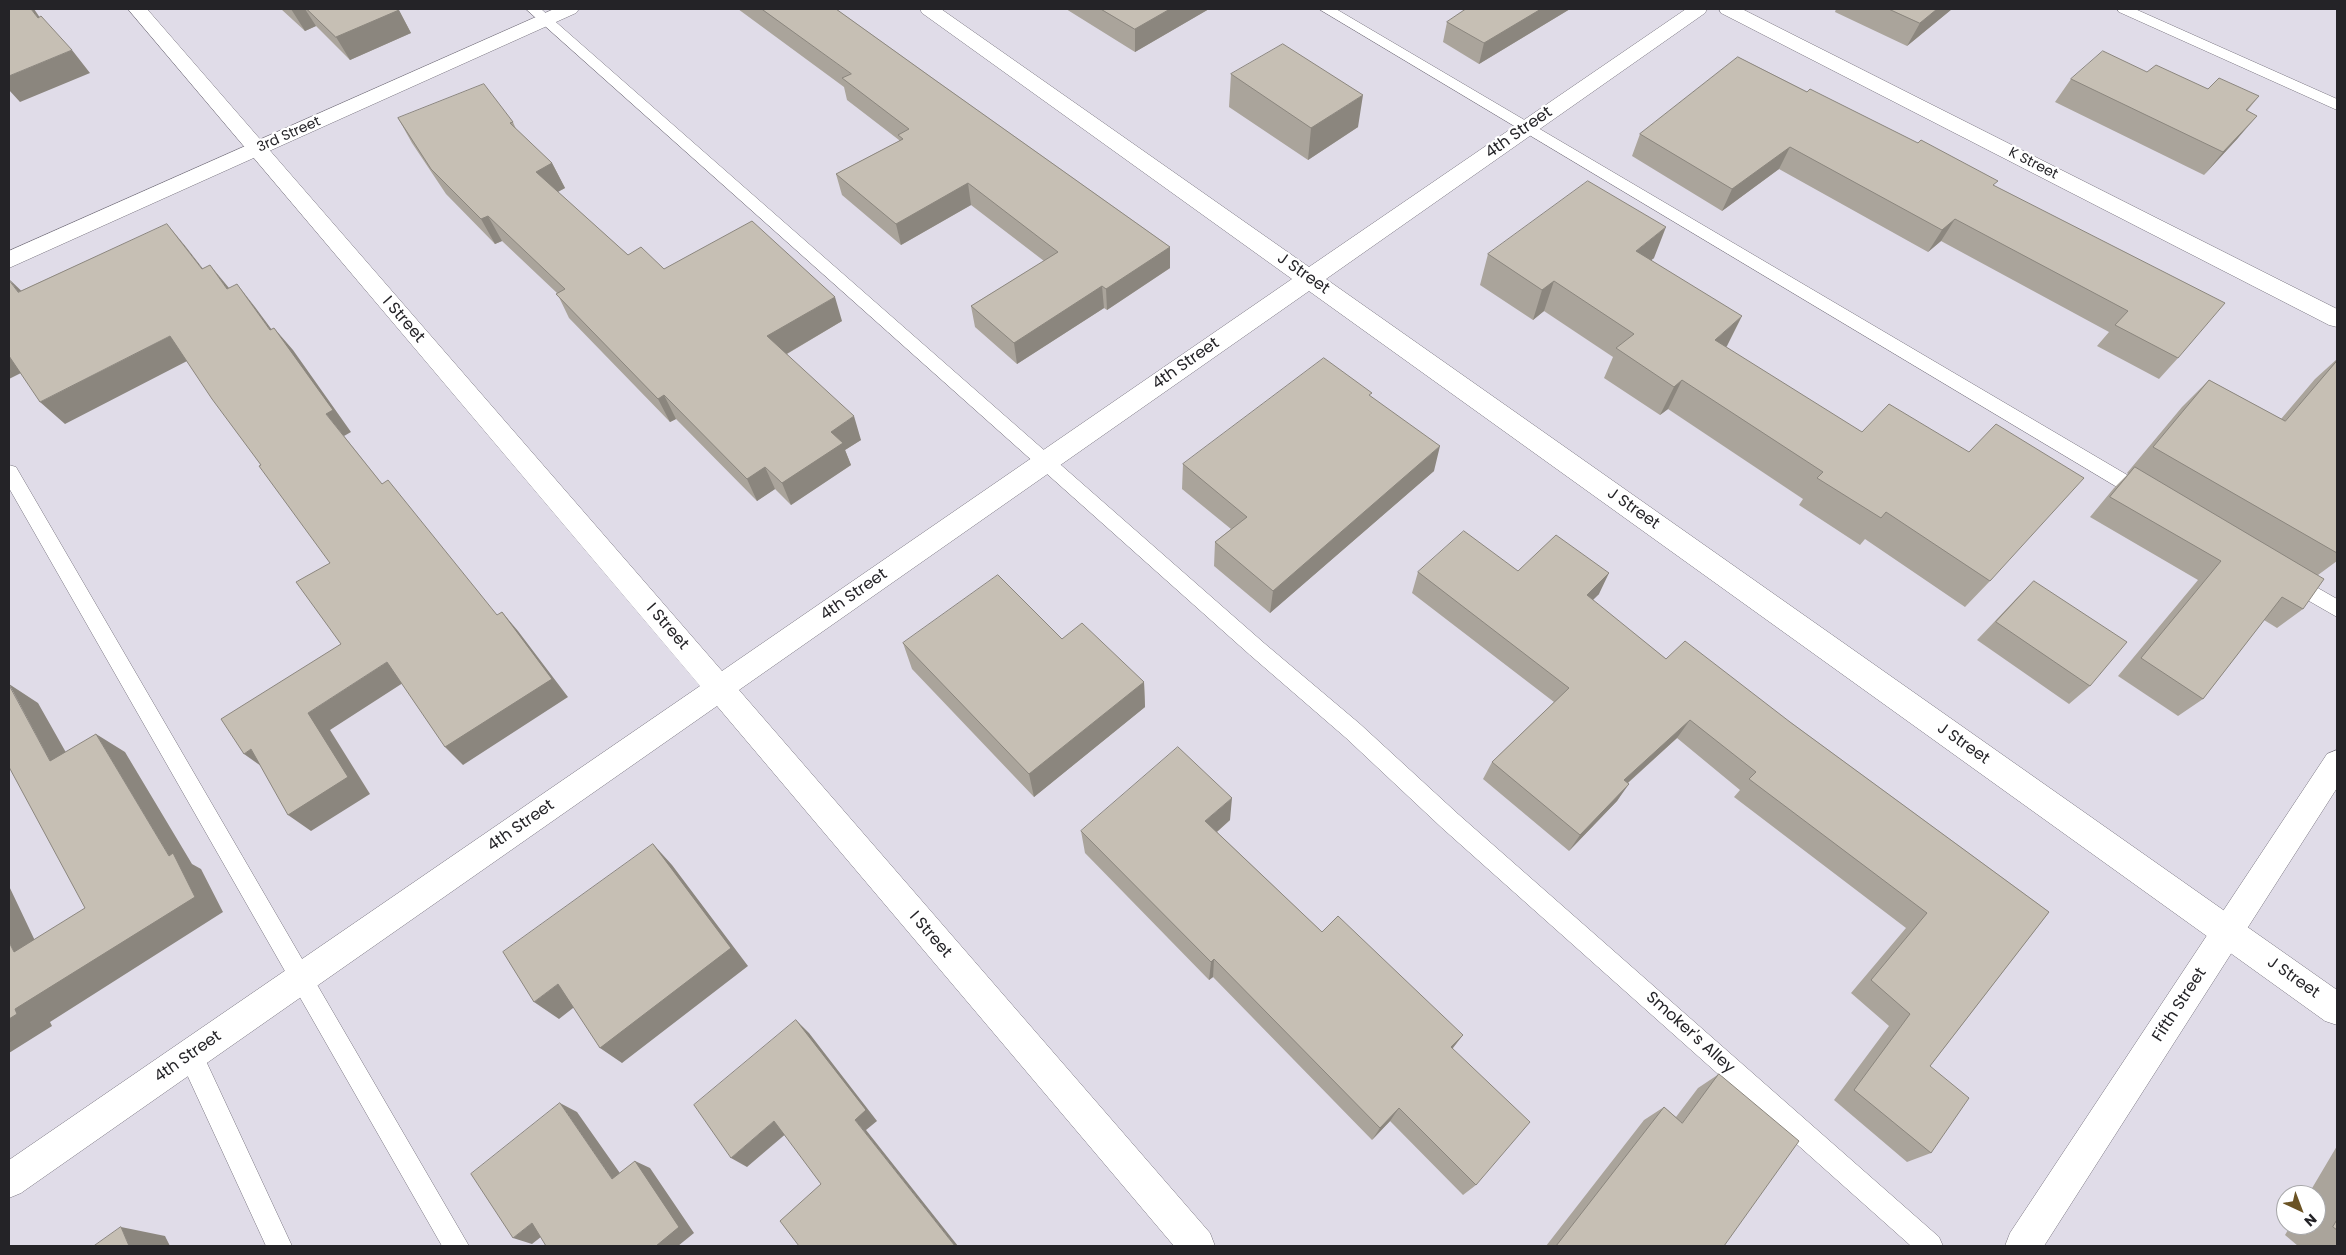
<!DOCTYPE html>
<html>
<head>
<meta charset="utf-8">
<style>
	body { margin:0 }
	#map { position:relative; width:2346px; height:1255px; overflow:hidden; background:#e0dce8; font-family:Poppins,sans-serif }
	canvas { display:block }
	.frame { position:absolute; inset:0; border:10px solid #242327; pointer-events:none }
	.north { position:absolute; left:2276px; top:1185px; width:50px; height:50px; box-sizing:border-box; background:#fff; border:1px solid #a7a7a9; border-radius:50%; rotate:137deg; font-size:14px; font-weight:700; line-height:20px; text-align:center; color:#242327 }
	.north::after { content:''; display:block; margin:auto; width:18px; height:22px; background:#6b5324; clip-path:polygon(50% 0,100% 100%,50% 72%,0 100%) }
</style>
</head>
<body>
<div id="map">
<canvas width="2346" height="1255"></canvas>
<div class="frame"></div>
<div class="north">N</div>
</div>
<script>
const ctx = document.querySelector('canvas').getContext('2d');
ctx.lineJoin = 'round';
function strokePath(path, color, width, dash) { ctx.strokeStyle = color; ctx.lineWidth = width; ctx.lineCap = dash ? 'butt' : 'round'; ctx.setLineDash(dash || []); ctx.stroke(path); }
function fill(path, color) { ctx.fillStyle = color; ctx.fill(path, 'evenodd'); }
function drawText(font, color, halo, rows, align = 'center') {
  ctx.font = font + ' Poppins,sans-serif'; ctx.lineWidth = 4.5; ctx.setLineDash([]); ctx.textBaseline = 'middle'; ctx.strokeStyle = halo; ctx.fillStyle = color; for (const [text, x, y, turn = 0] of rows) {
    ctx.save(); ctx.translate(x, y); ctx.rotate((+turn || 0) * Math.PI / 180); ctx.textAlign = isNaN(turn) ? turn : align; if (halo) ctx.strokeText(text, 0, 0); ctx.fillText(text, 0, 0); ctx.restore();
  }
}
const service = new Path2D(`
	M526,9H541L1264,643L1360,724L1458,814L1939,1237L1943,1246H1911L1442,828L1346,738L1250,655Z
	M1319,9H1336L2151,489L2153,494L2151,499L2144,501L2137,499Z
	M2117,9H2135L2337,99V110L2119,12Z
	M9,465L16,467L469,1246H442L9,488Z
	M2290,572L2337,599V617L2283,586L2280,580L2283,574Z
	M190,1043L199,1046L292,1246H266L178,1055L181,1046Z`);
const minor = new Path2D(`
	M128,9H147L722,671L1292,279L922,13L920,9H941L1309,267L1686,9H1707L1705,13L1326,279L2337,990V1025L2325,1021L1309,291L739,690L1210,1233L1215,1246H1174L717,706L21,1193L9,1198V1160L700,686Z
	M1719,9H1742L2337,309V327L2329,325L1721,13Z`);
const tertiary = new Path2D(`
	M554,9H579L576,13L9,268V251Z
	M2337,750V788L2044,1246H2005L2010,1233L2327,754Z`);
strokePath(service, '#797580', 1);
strokePath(minor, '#797580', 1);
strokePath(tertiary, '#797580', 1);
fill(service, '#fff');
fill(minor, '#fff');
fill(tertiary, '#fff');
fill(new Path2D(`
	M281,9H398L411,33L350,60L316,26L305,31Z
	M738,9H836L935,80L1170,247V268L1107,310L1104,308L1017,364L975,327L971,306L1044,261L971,205L901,245L842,195L836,174L899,141V140L847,100L844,87Z
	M1066,9H1209L1135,52Z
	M1466,9H1570L1479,64L1443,42L1447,22Z
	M1836,9H1952L1907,46L1835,12Z
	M1738,57L1995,186L2178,358L2159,379L2097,346L2109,332L1941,241L1928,252L1779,169L1722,211L1632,156L1640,134Z
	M2147,72L2208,89L2259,96L2247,111L2238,138L2204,175L2055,102L2071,79Z
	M1231,74L1358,127L1308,160L1229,107Z
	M398,118L513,122L516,129L552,163L565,188L558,192L628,255L664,269L842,321L787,354L861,440L845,450L851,465L791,505L775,489L757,501L676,419L670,422L569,318L557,293L502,241L495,244L446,194L412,143Z
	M1488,254L1654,258L1651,260L1727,346L1726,347L1990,581L1965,607L1865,539L1860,545L1799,505L1803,499L1668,409L1660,415L1604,378L1613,357L1544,311L1533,320L1480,285Z
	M2337,359V561L2318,575L2303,609L2277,628L2264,620L2203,699L2178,716L2118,676L2198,580L2090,517L2114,488L2128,474L2127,473L2182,407L2209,380L2281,419L2315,379Z
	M1371,397L1434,471L1270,613L1214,566L1215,542L1231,529L1182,489L1183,464Z
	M1518,571L1599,594L1592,600L1666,659L1790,722L2049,912L1930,1066L1931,1153L1907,1162L1834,1100L1889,1026L1851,993L1906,928L1734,797L1740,790L1677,738L1628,783L1617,801L1569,851L1483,779L1492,762L1554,702L1412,593L1418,572Z
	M2034,581L2090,686L2069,704L1977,640L2015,600Z
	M1062,639L1144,682L1145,707L1034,797L912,669L903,643Z
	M1230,820L1217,832L1322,932L1463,1035L1453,1048L1476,1185L1463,1195L1390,1121L1372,1140L1213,977L1209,980L1085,853L1081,831Z
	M1719,1074L1724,1246H1546L1644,1120L1664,1107L1676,1117L1698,1088Z
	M2337,1146V1246H2298L2285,1235L2291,1225H2316V1195H2308Z`), '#aaa49b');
fill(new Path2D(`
	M31,9H34L56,41L38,18Z
	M291,9H305L316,26L305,31Z
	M1170,9H1209L1135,52V29Z
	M1541,9H1570L1479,64L1484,43Z
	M1937,9H1952L1907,46L1920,23Z
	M399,10L411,33L350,60L336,37Z
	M72,50L90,73L20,102L9,90V76Z
	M1363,95L1358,127L1308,160L1311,128Z
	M2257,116L2238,138L2204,175L2223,152Z
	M1790,147L1779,169L1722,211L1732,189Z
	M552,163L565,188L548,197L536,172Z
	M968,183L971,205L901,245L896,224Z
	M488,216L502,241L495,244L481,219Z
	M1955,219L1941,241L1928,252L1942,230Z
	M167,224L186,247L221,292L202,269Z
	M1666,227L1654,258L1624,281L1636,251Z
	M1170,247V268L1107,310L1106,289Z
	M210,265L229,288L227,289Z
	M9,279L33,302L18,292Z
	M1554,281L1544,311L1533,320L1542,290Z
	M237,284L255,307L289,353L270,330Z
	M1102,286L1104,308L1017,364L1014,343Z
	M835,297L842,321L776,360L767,336Z
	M1742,316L1727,346L1701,369L1715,340Z
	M274,328L293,350L351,432L344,436L399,505L326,414Z
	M170,336L191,359L65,424L40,402Z
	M9,353L27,370L9,379Z
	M1682,380L1668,409L1660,415L1674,387Z
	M664,395L676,419L670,422L658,399Z
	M854,416L861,440L845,450L851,465L791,505L782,483L831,432Z
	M1440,446L1434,471L1270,613L1273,591Z
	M765,467L775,489L757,501L747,479Z
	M1609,573L1599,594L1577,616L1587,595Z
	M502,612L518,631L568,697L463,765L445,747Z
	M387,662L406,681L330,730L370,794L311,831L288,815L308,713Z
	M1144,682L1145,707L1034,797L1029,774Z
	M9,684L38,703L81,779L50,761Z
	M1690,720L1677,738L1612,797L1624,780Z
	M96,734L125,752L192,864L201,869L223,912L50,1022L52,1026L9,1053V1019L15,1009L169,856Z
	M251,749L268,771L244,754Z
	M1629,784L1617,801L1569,851L1580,835Z
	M1232,798L1230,820L1204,843L1205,821Z
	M653,844L672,865L748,966L622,1063L600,1048Z
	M9,886L47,966L14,952L9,942Z
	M1214,959L1213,977L1209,980L1211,962Z
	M558,984L582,1001L559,1019L534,1002Z
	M796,1020L809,1033L877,1121L866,1130L958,1246H955L855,1120Z
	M1463,1035L1451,1050V1047Z
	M560,1103L577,1112L629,1186L612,1179Z
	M1399,1108L1390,1121L1372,1140L1380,1128Z
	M774,1121L788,1132L747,1167L731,1158Z
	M635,1161L650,1168L694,1233L678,1246H656Z
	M532,1223L551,1229L532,1244L513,1238Z
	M121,1227L165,1236L170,1246H129Z`), '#8b867e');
const building = new Path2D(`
	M9,9H31L38,18L41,16L72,50L9,76Z
	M307,9H398L399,10L336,37Z
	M762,9H836L935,80L1170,247L1106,289L1102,286L1014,343L971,306L1058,252L968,183L896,224L836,174L903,139L898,135L909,129L842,78L851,74Z
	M1101,9H1170L1135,29Z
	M1466,9H1541L1484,43L1447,22Z
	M1889,9H1937L1920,23Z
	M1283,44L1363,95L1311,128L1231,74Z
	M2103,51L2147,72L2156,65L2208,89L2219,78L2259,96L2246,110L2257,116L2223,152L2071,79Z
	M1738,57L1807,92L1810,89L1918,143L1921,140L1998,181L1993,185L2225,303L2178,358L2115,325L2128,311L1955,219L1942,230L1790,147L1732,189L1640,134Z
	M484,84L513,122L510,123L552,163L536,172L628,255L641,247L664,269L752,221L835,297L767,336L854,416L831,432L843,443L782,483L765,467L747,479L664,395L658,399L556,294L565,289L488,216L481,219L431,169L398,118Z
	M1588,181L1666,227L1636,251L1742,316L1715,340L1862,432L1889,404L1969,452L1996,424L2084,478L1990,581L1886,512L1881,518L1817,478L1823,472L1682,380L1674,387L1616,348L1634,334L1554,281L1542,290L1488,254Z
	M167,224L202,269L210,265L227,289L237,284L270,330L274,328L333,410L326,414L382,484L388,480L497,615L502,612L552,679L445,747L387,662L308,713L348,777L288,815L251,749L244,754L221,719L341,644L296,582L330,563L259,466L261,465L212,399L170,336L40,402L9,356V280L18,292Z
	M1324,358L1372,393L1369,395L1440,446L1273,591L1215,542L1247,517L1183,464Z
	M2337,361V553L2153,447L2209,380L2285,421Z
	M2135,467L2324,579L2303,609L2282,597L2203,699L2141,658L2221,561L2110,497Z
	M1464,531L1518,571L1556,535L1609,573L1587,595L1666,659L1685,641L1790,722L2049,912L1930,1066L1969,1098L1931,1153L1854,1090L1910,1014L1871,980L1927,913L1749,779L1756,772L1690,720L1624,780L1629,784L1580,835L1492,762L1569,688L1418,572Z
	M998,575L1062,639L1082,623L1144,682L1029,774L903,643Z
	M2034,581L2127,642L2090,686L1996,622Z
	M9,685L50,761L96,734L169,856L173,853L195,897L15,1009L17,1014L9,1019V942L14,952L85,908L9,767Z
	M1178,747L1232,798L1205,821L1322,932L1338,916L1463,1035L1451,1047L1530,1122L1476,1185L1399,1108L1380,1128L1214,959L1211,962L1081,831Z
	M653,844L731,948L600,1048L558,984L534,1002L503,952Z
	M796,1020L866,1110L855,1120L955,1246H799L780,1221L821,1184L774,1121L731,1158L694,1105Z
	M1719,1074L1799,1141L1724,1246H1556L1664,1107L1682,1123Z
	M560,1103L612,1179L635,1161L679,1227L656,1246H546L532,1223L513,1238L471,1174Z
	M2337,1220V1230L2333,1227Z
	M121,1227L129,1246H94Z`);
fill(building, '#c6bfb4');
strokePath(building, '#8b867e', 1);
drawText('14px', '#242327', '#fff', [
	["3rd Street",289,135,-24],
	["K Street",2033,164,27]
]);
drawText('16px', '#242327', '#fff', [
	["4th Street",1519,133,-35],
	["J Street",1303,274,35],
	["I Street",403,320,49],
	["4th Street",1186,364,-35],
	["J Street",1633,509,35],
	["4th Street",854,595,-35],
	["I Street",667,627,49],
	["J Street",1963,744,35],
	["4th Street",521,826,-35],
	["I Street",930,935,49],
	["J Street",2293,978,35],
	["Fifth Street",2180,1005,-57],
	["Smoker's Alley",1690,1033,42],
	["4th Street",188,1057,-35]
]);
</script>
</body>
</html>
